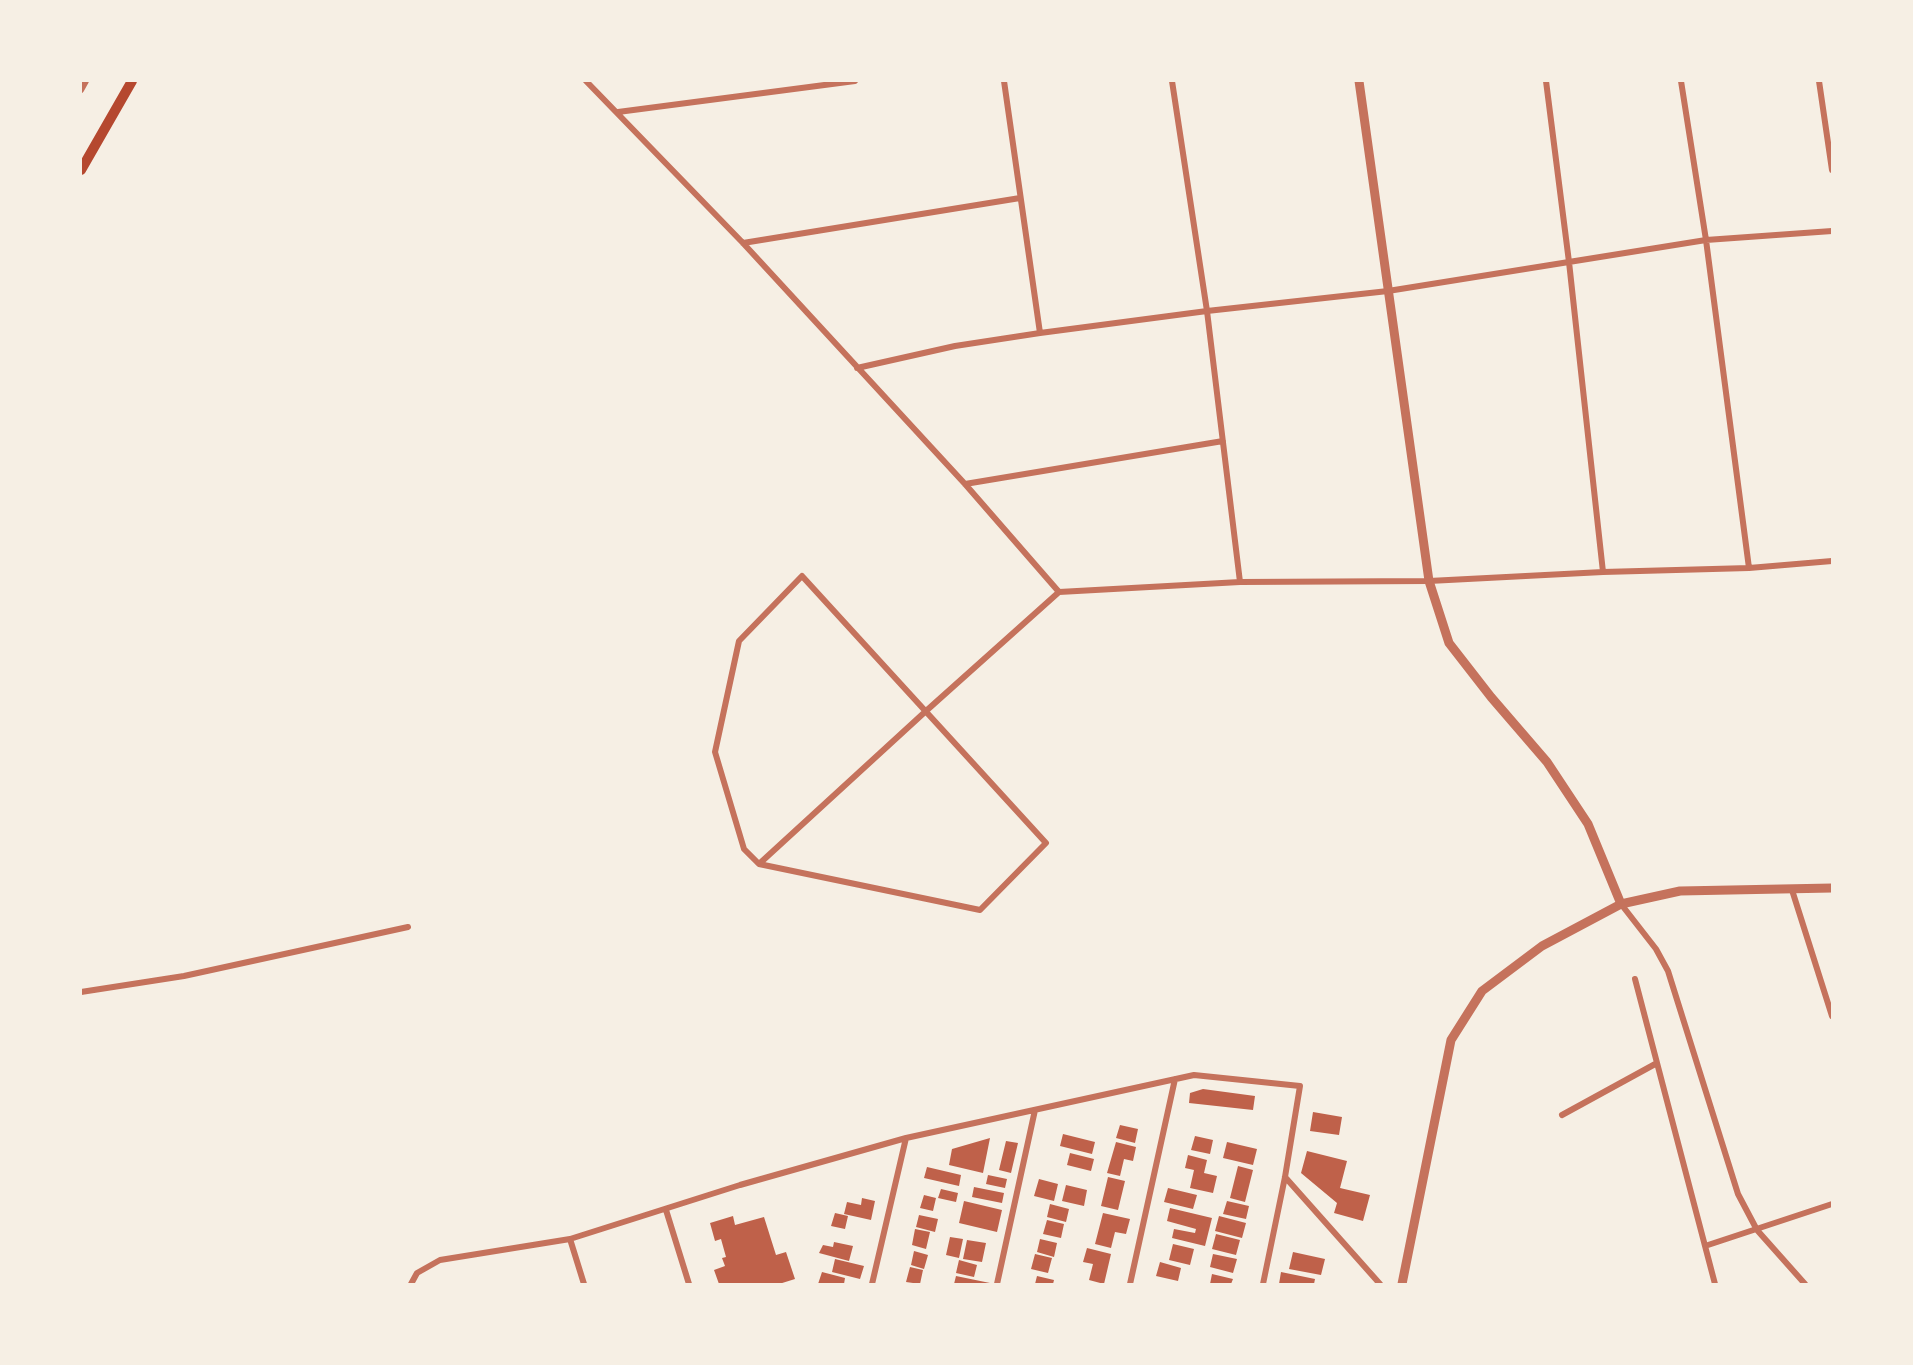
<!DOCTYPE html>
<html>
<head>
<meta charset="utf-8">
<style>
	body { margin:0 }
	#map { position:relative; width:1913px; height:1365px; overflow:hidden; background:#f6efe4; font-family:"Roboto Condensed",sans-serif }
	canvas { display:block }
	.frame { position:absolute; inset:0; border:82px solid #f6efe4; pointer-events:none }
</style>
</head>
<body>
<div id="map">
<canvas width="1913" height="1365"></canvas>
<div class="frame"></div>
</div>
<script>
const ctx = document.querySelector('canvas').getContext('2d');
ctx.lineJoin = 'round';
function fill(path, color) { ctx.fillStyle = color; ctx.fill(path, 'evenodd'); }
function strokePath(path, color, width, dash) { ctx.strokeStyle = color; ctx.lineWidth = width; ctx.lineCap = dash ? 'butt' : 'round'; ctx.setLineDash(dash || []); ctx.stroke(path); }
fill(new Path2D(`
	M1203,1089L1255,1096L1253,1110L1189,1103L1190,1093Z
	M1313,1112L1342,1117L1339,1135L1310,1131Z
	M1120,1125L1138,1129L1135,1143L1116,1138Z
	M1063,1134L1095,1142L1092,1154L1060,1146Z
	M1195,1136L1213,1140L1210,1154L1191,1150Z
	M990,1138L983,1173L949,1165L952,1149Z
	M1006,1141L1018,1143L1011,1173L999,1170Z
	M1116,1142L1136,1147L1133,1161L1124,1159L1120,1176L1107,1173Z
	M1227,1142L1257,1149L1253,1165L1223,1158Z
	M1307,1151L1347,1161L1340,1188L1370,1195L1363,1221L1334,1213L1337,1203L1301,1173Z
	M1070,1153L1094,1159L1091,1171L1067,1165Z
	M1188,1155L1207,1160L1204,1173L1217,1176L1213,1193L1190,1188L1194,1170L1185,1168Z
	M1238,1166L1253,1170L1245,1202L1230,1198Z
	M927,1167L961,1175L959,1186L924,1178Z
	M988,1175L1007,1179L1005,1188L986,1184Z
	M1108,1177L1125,1181L1118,1210L1101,1206Z
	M1039,1179L1058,1184L1054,1201L1034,1196Z
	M1066,1185L1087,1190L1084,1206L1062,1201Z
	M974,1187L1004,1193L1002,1203L972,1197Z
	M1168,1188L1197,1195L1193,1209L1164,1202Z
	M941,1189L958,1193L956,1202L938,1198Z
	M924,1195L936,1198L933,1211L920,1208Z
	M862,1198L875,1201L871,1220L844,1214L847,1202L861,1205Z
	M964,1201L1002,1210L997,1232L959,1223Z
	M1227,1201L1249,1206L1246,1219L1223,1214Z
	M1050,1204L1069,1209L1066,1222L1047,1217Z
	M1170,1208L1212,1218L1205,1246L1172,1238L1174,1229L1195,1233L1196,1229L1167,1221Z
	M835,1213L848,1216L845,1229L831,1226Z
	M1103,1213L1130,1219L1126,1234L1115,1232L1111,1248L1095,1244Z
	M919,1215L938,1219L935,1232L916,1227Z
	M733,1216L735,1225L764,1217L776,1255L786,1252L795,1279L779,1284H719L714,1270L725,1266L722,1258L726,1257L721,1239L715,1241L710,1223Z
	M1219,1216L1246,1223L1242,1238L1215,1231Z
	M1047,1220L1064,1224L1061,1238L1043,1234Z
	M915,1229L930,1232L926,1249L912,1245Z
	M1216,1234L1240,1240L1236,1255L1212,1249Z
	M950,1237L963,1239L959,1258L946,1255Z
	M1040,1239L1057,1243L1054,1257L1037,1252Z
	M967,1240L986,1243L982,1262L963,1259Z
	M834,1242L853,1246L849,1261L819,1253L823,1245L833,1247Z
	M1173,1244L1194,1249L1190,1265L1169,1260Z
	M1087,1248L1111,1254L1104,1284L1089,1280L1093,1264L1083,1262Z
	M914,1251L928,1255L924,1269L911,1265Z
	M1293,1252L1325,1259L1321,1275L1289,1269Z
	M1035,1254L1052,1258L1048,1273L1031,1269Z
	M1213,1254L1237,1259L1233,1273L1210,1267Z
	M835,1259L864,1266L860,1279L832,1272Z
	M959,1260L977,1265L974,1277L956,1273Z
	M1160,1262L1181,1268L1178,1281L1156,1276Z
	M910,1267L923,1270L920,1284L906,1282Z
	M822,1272L845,1278L844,1284H818Z
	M1281,1272L1315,1279L1314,1284H1279Z
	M1212,1274L1233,1279L1231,1284H1210Z
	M956,1276L990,1283V1284H954Z
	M1037,1276L1054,1280L1053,1284H1035Z`), '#bf614a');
strokePath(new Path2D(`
	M586,81L743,243L965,484L1059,592
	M1004,81L1040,333
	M1172,81L1207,311L1240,582
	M1546,81L1569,262L1603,572
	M1681,81L1706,240L1749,568
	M1819,81L1832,170
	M81,90L86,81
	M618,112L855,81
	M743,243L1020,198
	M857,368L955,346L1040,333L1207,311L1388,291L1706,240L1832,231
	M965,484L1223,441
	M802,576L1046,843L980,910L759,864L744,849L715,752L739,641Z
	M759,864L926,711L1059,592L1240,582L1429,581L1603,572L1749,568L1832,561
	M1792,890L1832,1016
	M1621,904L1656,949L1668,971L1738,1194L1757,1230L1805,1284
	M1635,979L1715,1284
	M81,992L184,976L408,927
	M1562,1115L1657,1063
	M1285,1177L1380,1284
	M666,1210L689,1284
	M570,1239L584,1284
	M1705,1246L1832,1204
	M411,1284L417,1273L440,1260L570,1239L740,1185L906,1138L1194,1075L1300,1086L1285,1177L1263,1284
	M872,1284L906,1138
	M997,1284L1035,1110
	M1130,1284L1175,1079`), '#c5725c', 6);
strokePath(new Path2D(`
	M1359,81L1429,581L1449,643L1491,697L1547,762L1588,824L1621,904
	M1402,1284L1451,1040L1482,991L1542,946L1621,904L1680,891L1832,888`), '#c5725c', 9);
strokePath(new Path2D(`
	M81,170L132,81`), '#b5482f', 10);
</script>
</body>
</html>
